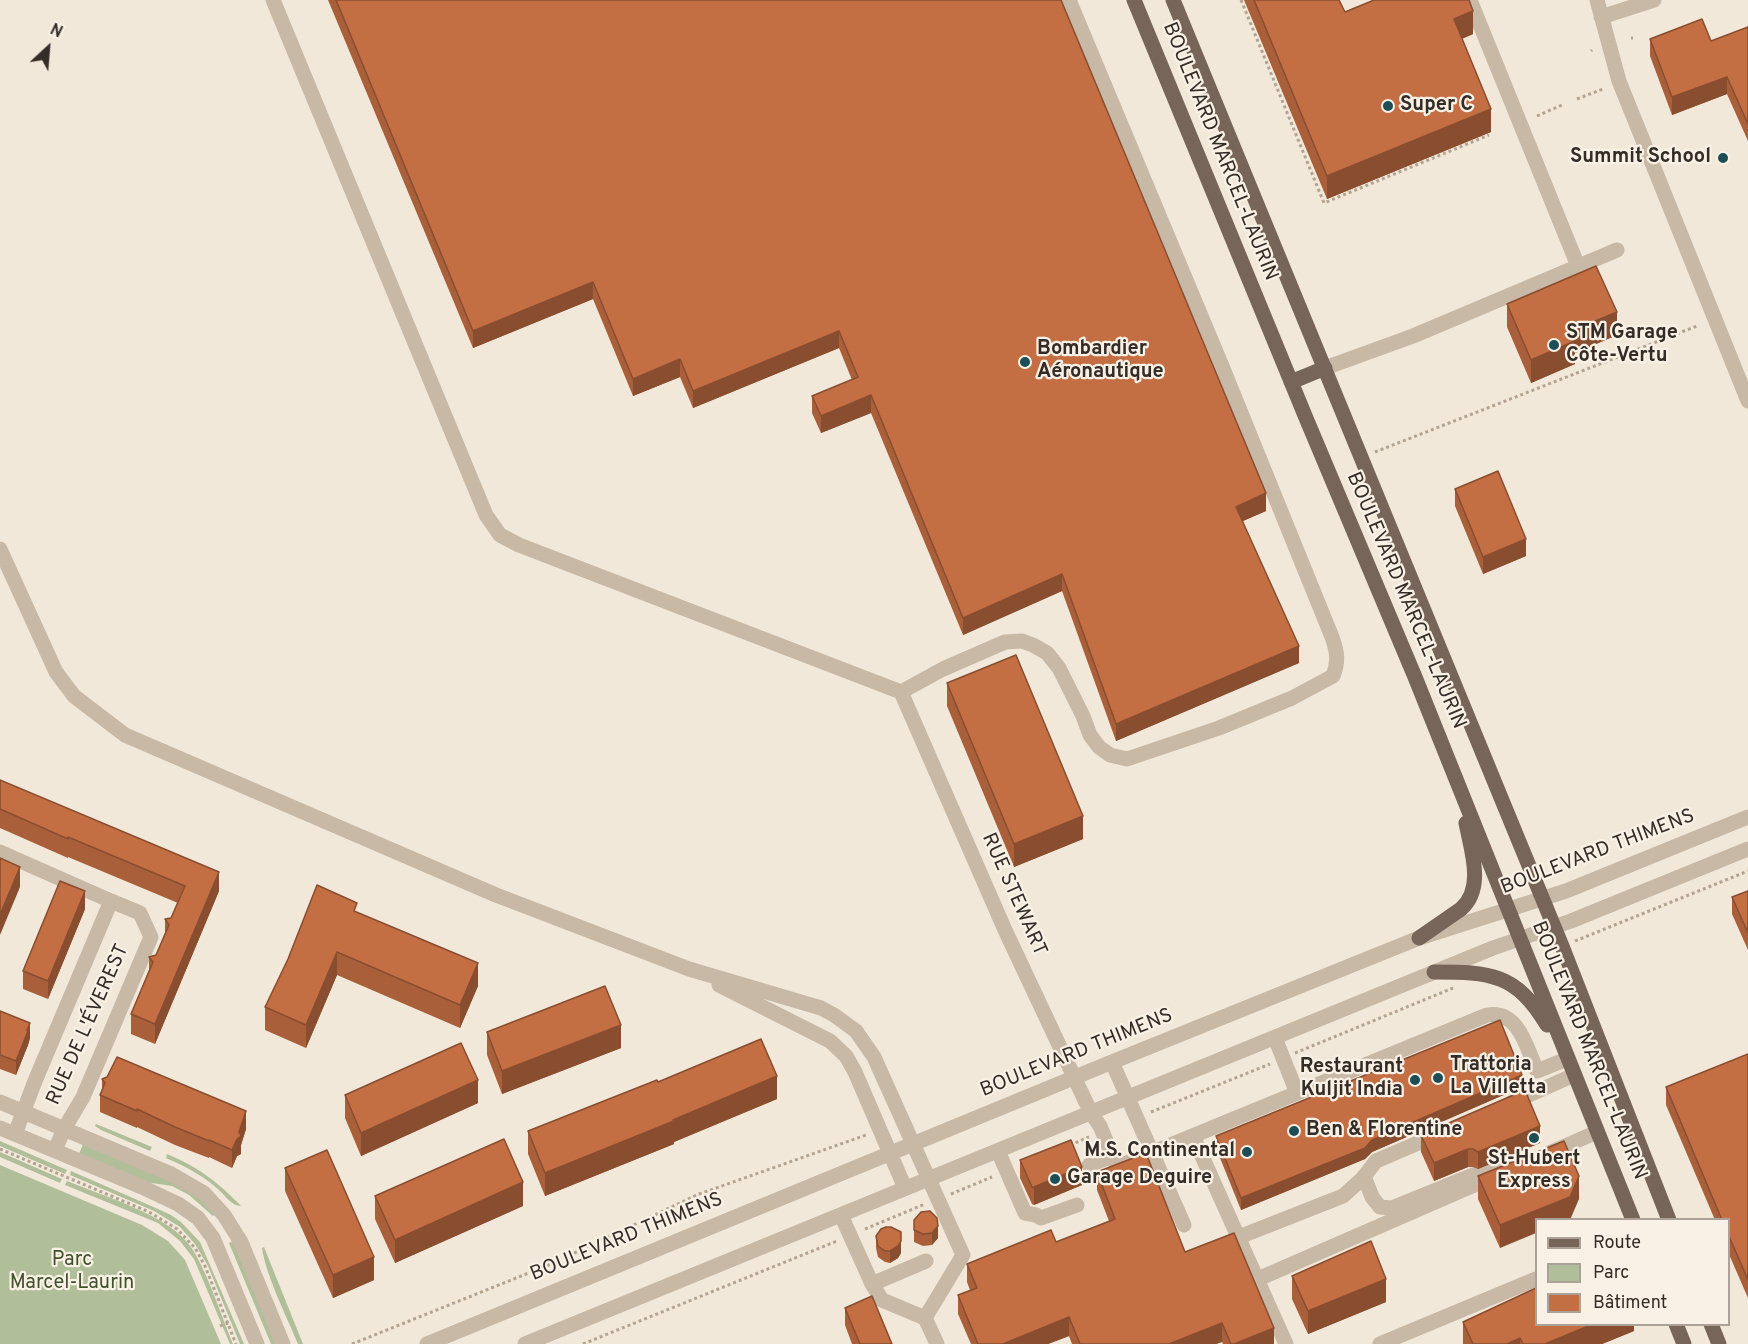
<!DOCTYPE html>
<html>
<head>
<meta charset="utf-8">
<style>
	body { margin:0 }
	#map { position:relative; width:1748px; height:1344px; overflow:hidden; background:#f1e8d9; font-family:Overpass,sans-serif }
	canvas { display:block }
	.legend { position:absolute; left:1535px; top:1218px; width:195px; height:108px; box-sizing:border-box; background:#f9f1e5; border:2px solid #aaa299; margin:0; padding:8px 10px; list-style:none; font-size:18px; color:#342c27 }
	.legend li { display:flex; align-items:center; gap:12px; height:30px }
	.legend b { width:30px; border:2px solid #aaa299 }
	.north { position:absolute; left:18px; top:18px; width:60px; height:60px; -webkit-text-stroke:4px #f9f1e5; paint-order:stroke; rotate:26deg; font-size:16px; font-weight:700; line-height:24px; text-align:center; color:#342c27 }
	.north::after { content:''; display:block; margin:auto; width:21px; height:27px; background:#342c27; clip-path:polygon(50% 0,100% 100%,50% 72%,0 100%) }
</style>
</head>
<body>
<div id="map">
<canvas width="1748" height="1344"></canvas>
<ul class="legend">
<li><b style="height:8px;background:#766558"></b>Route</li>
<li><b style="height:16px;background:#b0bf9a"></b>Parc</li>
<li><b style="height:16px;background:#c46e44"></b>Bâtiment</li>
</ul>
<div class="north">N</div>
</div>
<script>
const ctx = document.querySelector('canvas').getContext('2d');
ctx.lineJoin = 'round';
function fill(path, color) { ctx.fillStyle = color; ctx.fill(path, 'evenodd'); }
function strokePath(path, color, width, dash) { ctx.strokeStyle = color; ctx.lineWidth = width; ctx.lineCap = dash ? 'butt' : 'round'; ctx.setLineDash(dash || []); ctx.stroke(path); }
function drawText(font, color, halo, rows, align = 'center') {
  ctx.font = font + ' Overpass,sans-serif'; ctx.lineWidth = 4.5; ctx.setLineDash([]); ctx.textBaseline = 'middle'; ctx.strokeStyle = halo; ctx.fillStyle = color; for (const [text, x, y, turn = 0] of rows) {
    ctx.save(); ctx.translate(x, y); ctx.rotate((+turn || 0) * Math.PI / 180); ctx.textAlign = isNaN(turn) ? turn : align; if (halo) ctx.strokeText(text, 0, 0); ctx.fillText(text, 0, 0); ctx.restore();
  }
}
fill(new Path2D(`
	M96,1124L152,1147L150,1151L101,1130L95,1126Z
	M0,1141L67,1170L65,1174L0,1146Z
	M84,1142L184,1186L217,1213L213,1216L189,1195L172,1186L145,1182L78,1156Z
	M0,1152L62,1179L60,1183L0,1157Z
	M167,1154C198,1167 218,1182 241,1206C232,1205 228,1199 222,1193C206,1177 187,1167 166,1158Z
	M0,1165L142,1225L168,1241L185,1260L221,1344H0Z
	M71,1171L158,1209L171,1215L181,1222L200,1242L244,1344H240L208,1266L195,1244L180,1227L154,1211L70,1175Z
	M67,1181C103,1196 169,1215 191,1247C208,1273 221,1315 233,1344H230L194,1259L180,1241L158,1223L65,1185Z
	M233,1241L276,1344H271L229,1243Z
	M264,1247L303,1344H298C287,1317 266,1276 262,1248Z`), '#b0bf9a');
strokePath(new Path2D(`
	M1241,0L1324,203L1489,135
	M1631,38H1633
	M1591,51L1592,50
	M1577,99L1603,89
	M1537,116L1562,105
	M1375,452L1697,326
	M1575,941L1748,871
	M1295,1053L1453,988
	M1151,1112L1270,1064
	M1070,1145L1089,1137
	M0,1149L149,1212L177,1229L195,1248L205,1266L236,1344
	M951,1194L992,1177
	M865,1229L925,1204
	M220,1326L228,1323
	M352,1344L551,1264L699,1194L866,1135
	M583,1344L837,1241`), '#b4a390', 3, [3, 3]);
strokePath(new Path2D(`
	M273,0L486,515L500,535L519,545L901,692L943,669L1005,642L1022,641L1033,645L1047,653L1059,668L1083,716L1090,735L1099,747L1110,755L1127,759L1219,728L1292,698L1333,676C1339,661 1337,651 1332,637L1222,366L1069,0
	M1470,0L1578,266
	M1597,0L1619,81L1748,401
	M1601,17L1654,0
	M1325,368L1413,336L1617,250
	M0,549L56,672L74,696L125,735L496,895L689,969L821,1008L834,1015L856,1031L874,1057L963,1255L925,1318L937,1344
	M901,692L1005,930L1091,1113L1100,1126L1117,1167L1487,1015C1519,1009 1527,1049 1537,1071L1567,1059
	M0,852L111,901
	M719,985L830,1041L846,1056L855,1072L905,1188
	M1275,1038L1297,1093
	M1112,1062L1184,1225
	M0,1102L171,1174L204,1193L224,1215L241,1242L283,1344
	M1511,1103L1574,1075
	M0,1128L142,1187L178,1204L198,1218L213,1238L257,1344
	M15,1134L35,1081L111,901L140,913L151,937L83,1097L64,1129L55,1150
	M1193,1136L1286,1344
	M998,1151L1025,1213L1036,1215L1041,1218L1077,1205
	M1549,1153L1597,1132
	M1089,1165L1113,1156
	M1364,1176L1372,1197L1380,1207L1392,1208L1498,1165H1520
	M841,1215L872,1284L882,1300L925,1318
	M1239,1237L1343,1196L1363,1178L1376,1161L1439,1134
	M1258,1279L1497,1175
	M872,1284L926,1261
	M427,1344L1112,1062L1419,938L1566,891L1748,817
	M525,1344L1493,948L1571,921L1748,849
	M1380,1344L1536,1279`), '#c8b8a6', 15);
strokePath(new Path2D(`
	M1134,0L1306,418L1415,677L1633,1220
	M1173,0L1562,946L1669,1220
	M1291,382L1325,368
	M1419,938L1461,909C1485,888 1471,850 1466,823
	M1434,972C1490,972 1516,973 1547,1025
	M1676,1324L1684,1344
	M1711,1324L1719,1344`), '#766558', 15);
fill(new Path2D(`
	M328,0H1061L1266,511L1243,521L1299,663L1116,741L1062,591L963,635L871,413L821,433L812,413V396L852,380L839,348L693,408L680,377L633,396L593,299L473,348Z
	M1244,0H1339L1345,12L1473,34L1462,39L1491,132L1327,199Z
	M1748,27V141L1727,94L1672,115L1650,56V39L1711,41Z
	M1507,304L1617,335L1575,353V364L1531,383L1507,327Z
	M1455,489L1526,556L1483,574L1455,506Z
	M947,683L1083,839L1014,867L947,706Z
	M0,780L219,891L155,1044L131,1034V1014L149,970V957L156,955L165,933V919L171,918L178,903L68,857V858L0,828Z
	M1748,891V950L1732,914V897Z
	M85,909L48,999L23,989V971Z
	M357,912L478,986L460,1028L337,975L306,1048L265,1030V1007Z
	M0,1011L30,1038L28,1045L16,1075L0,1069Z
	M487,1032L621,1048L502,1094L487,1055Z
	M1748,1054V1298L1728,1252V1220H1715L1666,1105V1087Z
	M102,1079L246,1129L241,1145V1154L237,1156L232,1168L209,1157V1158L175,1145L137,1127V1128L100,1112V1095L102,1089Z
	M658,1082L777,1099L674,1142V1144L545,1196L528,1154V1131Z
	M1522,1087L1372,1152L1365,1159L1241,1210L1216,1148V1136Z
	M345,1095L478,1103L361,1156L345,1118Z
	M1421,1135L1540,1143L1478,1169L1473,1167H1468L1434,1181L1421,1152Z
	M1020,1160L1082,1185L1034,1205L1032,1204L1020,1178Z
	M285,1168L374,1280L333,1298L285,1191Z
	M1097,1172L1185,1252L1274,1344H1223L1222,1342L1216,1344H1072L1069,1336L1048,1344H971L958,1314V1295L970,1290L967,1282V1264L1056,1242L1109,1221L1097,1190Z
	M1478,1176L1579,1199L1500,1248L1478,1199Z
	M375,1196L523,1206L395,1263L375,1219Z
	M914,1220L938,1238L932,1245L923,1246L914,1242Z
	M901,1232V1253L898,1258L890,1263L885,1262L878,1257L876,1248V1236Z
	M1292,1276L1386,1302L1308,1334L1292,1299Z
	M845,1308L892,1344H852L845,1325Z
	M1463,1322L1634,1324V1331L1602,1344H1463Z`), '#a95f3a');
fill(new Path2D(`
	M1473,11V34L1454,42V19Z
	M1727,77V94L1672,115V97Z
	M1491,109V132L1327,199V176Z
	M593,282V299L473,348V331Z
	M1617,312V335L1575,353V364L1531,383V360L1571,331Z
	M839,331V348L693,408V391Z
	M680,359V377L633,396V379Z
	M871,395V413L821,433V416Z
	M1266,493V511L1236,524V507Z
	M1526,539V556L1483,574V557Z
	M1062,574V591L963,635V618Z
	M1299,646V663L1116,741V724Z
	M1083,816V839L1014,867V844Z
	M20,867V887L0,935V915Z
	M219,872V891L155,1044V1024Z
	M85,891V909L48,999V981Z
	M337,952V975L306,1048V1025Z
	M478,963V986L460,1028V1005Z
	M30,1023V1038L28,1045L16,1075V1061Z
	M621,1025V1048L502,1094V1071Z
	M1522,1075V1087L1372,1152L1365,1159L1241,1210V1198Z
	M777,1076V1099L674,1142V1144L545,1196V1173Z
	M478,1080V1103L361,1156V1133Z
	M246,1111V1129L241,1145V1154L237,1156L232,1168V1150L239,1132Z
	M1540,1126V1143L1478,1169V1152Z
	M1468,1149V1167L1434,1181V1163Z
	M1082,1167V1185L1034,1205V1187Z
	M1579,1176V1199L1570,1220H1536V1233L1500,1248V1225Z
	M523,1182V1206L395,1263V1240Z
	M938,1226V1238L932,1245V1233Z
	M901,1241V1253L898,1258L890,1263V1251Z
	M374,1257V1280L333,1298V1275Z
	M1386,1279V1302L1308,1334V1311Z
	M1069,1317V1336L1048,1344H1003Z
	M1222,1323V1342L1216,1344H1169Z
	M1593,1324H1634V1331L1602,1344H1545Z
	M1274,1328V1344H1234Z
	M1520,1338V1344H1507Z`), '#894d30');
const building = new Path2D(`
	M336,0H1061L1266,493L1236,507L1299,646L1116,724L1062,574L963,618L871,395L821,416L812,396L858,377L839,331L693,391L680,359L633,379L593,282L473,331Z
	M1254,0H1339L1345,12L1374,0H1469L1473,11L1454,19L1491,109L1327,176Z
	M1702,19L1711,41L1748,27V124L1727,77L1672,97L1650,39Z
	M1596,266L1617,312L1571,331L1575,341L1531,360L1507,304Z
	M1498,471L1526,539L1483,557L1455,489Z
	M1016,655L1083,816L1014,844L947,683Z
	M0,780L219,872L155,1024L131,1014L153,962L149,957L156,955L169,925L165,919L171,918L185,886L68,837V839L0,809Z
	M0,858L20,867L0,915Z
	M60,881L85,891L48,981L23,971Z
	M317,885L357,903L354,911L478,963L460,1005L337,952L306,1025L265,1007L288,959Z
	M1748,891V933L1732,897Z
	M605,986L621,1025L502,1071L487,1032Z
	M0,1011L30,1023L27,1030L28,1031L16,1061L0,1055Z
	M1500,1020L1522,1075L1372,1140L1365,1148L1241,1198L1216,1136Z
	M761,1039L777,1076L673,1120L674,1121L545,1173L528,1131L657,1080L658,1082Z
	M461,1043L478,1080L361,1133L345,1095Z
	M1748,1054V1280L1728,1234V1220H1722L1666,1087Z
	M117,1057L246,1111L239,1132L241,1136L237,1139L232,1150L209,1140V1141L175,1127L137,1109V1111L100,1095L105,1083L102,1079L107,1077Z
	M1525,1090L1540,1126L1478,1152L1473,1149H1468L1434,1163L1421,1135Z
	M504,1139L523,1182L395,1240L375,1196Z
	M1071,1140L1082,1167L1034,1187H1032L1020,1160Z
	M1564,1141L1579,1176L1570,1197L1500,1225L1478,1176Z
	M327,1150L374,1257L333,1275L285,1168Z
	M1146,1153L1185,1252L1234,1233L1274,1328L1234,1344H1231L1222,1323L1169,1344H1080L1069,1317L1003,1344H978L958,1295L977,1288L967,1264L1051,1230L1056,1242L1115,1219L1097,1172Z
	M930,1211L937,1218L938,1226L932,1233L923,1234L914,1230V1220L921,1212Z
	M886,1227H891L901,1232V1241L898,1246L890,1251H885L878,1246L876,1236L881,1229Z
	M1371,1241L1386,1279L1308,1311L1292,1276Z
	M1536,1288V1324H1593L1545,1344H1523L1520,1338L1507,1344H1473L1463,1322Z
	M872,1296L892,1344H860L845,1308Z`);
fill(building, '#c46e44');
strokePath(building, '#894d30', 1.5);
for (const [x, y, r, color] of [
	[1388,106,6,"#1d4d55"],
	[1723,158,6,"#1d4d55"],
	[1554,345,6,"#1d4d55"],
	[1025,362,6,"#1d4d55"],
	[1438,1078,6,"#1d4d55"],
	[1415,1080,6,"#1d4d55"],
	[1294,1131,6,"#1d4d55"],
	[1534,1138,6,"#1d4d55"],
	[1247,1152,6,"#1d4d55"],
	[1055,1179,6,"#1d4d55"]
]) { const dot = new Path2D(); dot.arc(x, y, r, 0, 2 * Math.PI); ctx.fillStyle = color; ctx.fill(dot); strokePath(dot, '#f9f1e5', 2); }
drawText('bold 20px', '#342c27', '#f9f1e5', [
	["Super C",1400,106],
	["Summit School",1711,158,"right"],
	["STM Garage",1566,334],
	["Côte-Vertu",1566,357],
	["Bombardier",1037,350],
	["Aéronautique",1037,373],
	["Trattoria",1450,1066],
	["La Villetta",1450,1089],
	["Restaurant",1403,1068,"right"],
	["Kuljit India",1403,1091,"right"],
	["Ben & Florentine",1306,1131],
	["M.S. Continental",1235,1152,"right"],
	["St-Hubert",1534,1160,"center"],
	["Express",1534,1183,"center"],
	["Garage Deguire",1067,1179]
], 'left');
drawText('20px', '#342c27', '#f9f1e5', [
	["BOULEVARD MARCEL-LAURIN",1219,152,68],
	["BOULEVARD MARCEL-LAURIN",1405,601,67],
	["BOULEVARD THIMENS",1598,853,-21],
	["RUE STEWART",1013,895,66],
	["RUE DE L'ÉVEREST",89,1025,-66],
	["BOULEVARD MARCEL-LAURIN",1588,1051,68],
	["BOULEVARD THIMENS",1077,1054,-22],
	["BOULEVARD THIMENS",627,1238,-22]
]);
drawText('20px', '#40522b', '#f9f1e5', [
	["Parc",72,1261],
	["Marcel-Laurin",72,1284]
]);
</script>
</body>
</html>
